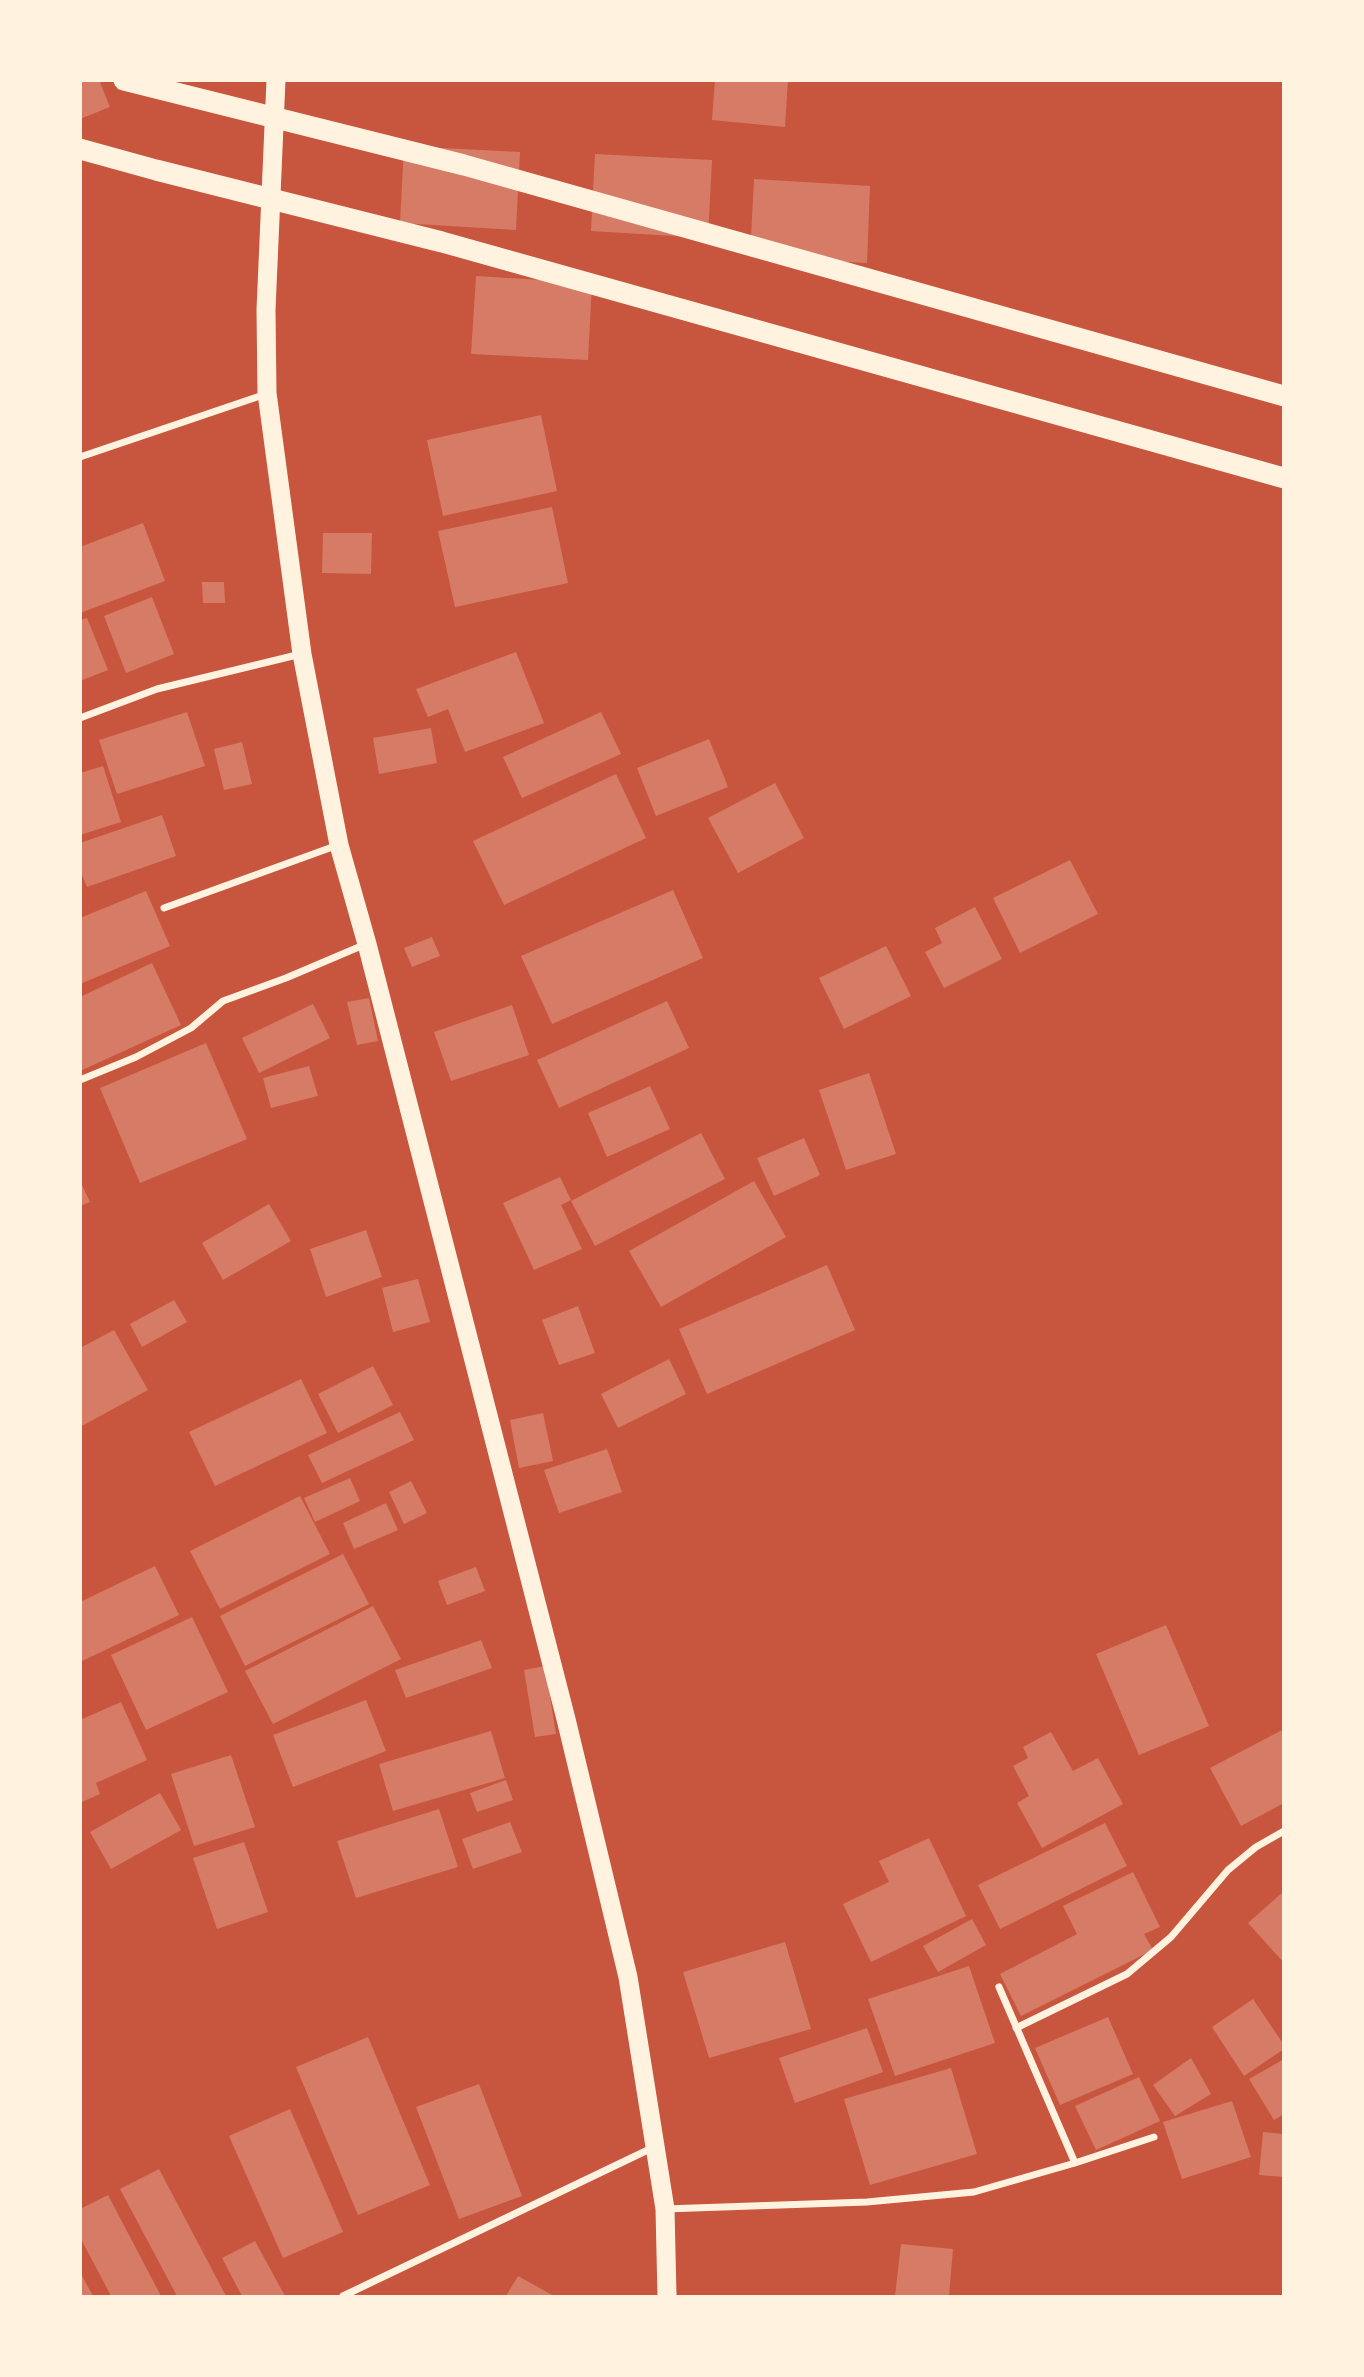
<!DOCTYPE html>
<html>
<head>
<meta charset="utf-8">
<style>
	body { margin:0 }
	#map { position:relative; width:1364px; height:2377px; overflow:hidden; background:#c8553d; font-family:Montserrat,sans-serif }
	canvas { display:block }
	.frame { position:absolute; inset:0; border:82px solid #fff3e0; pointer-events:none }
</style>
</head>
<body>
<div id="map">
<canvas width="1364" height="2377"></canvas>
<div class="frame"></div>
</div>
<script>
const ctx = document.querySelector('canvas').getContext('2d');
ctx.lineJoin = 'round';
function fill(path, color) { ctx.fillStyle = color; ctx.fill(path, 'evenodd'); }
function strokePath(path, color, width, dash) { ctx.strokeStyle = color; ctx.lineWidth = width; ctx.lineCap = dash ? 'butt' : 'round'; ctx.setLineDash(dash || []); ctx.stroke(path); }
fill(new Path2D(`
	M80,80H99L110,107L80,119Z
	M715,80H788L785,127L712,120Z
	M404,146L520,152L516,230L400,223Z
	M595,154L712,160L708,238L591,231Z
	M754,179L870,186L867,263L750,257Z
	M476,276L592,283L588,360L471,354Z
	M541,415L557,491L443,516L427,440Z
	M552,507L568,583L455,607L438,531Z
	M143,523L165,581L80,613V547Z
	M323,533H372L371,574L322,573Z
	M202,582H224L225,603H203Z
	M152,597L174,654L126,673L104,616Z
	M87,618L108,670L80,681V620Z
	M516,652L544,723L465,752L448,709L428,717L416,689Z
	M187,712L205,766L117,794L99,740Z
	M601,712L621,754L522,798L503,757Z
	M431,728L437,763L379,774L373,738Z
	M709,739L728,787L656,816L637,768Z
	M242,742L252,784L224,790L214,749Z
	M103,766L121,822L80,835V773Z
	M616,774L646,838L504,905L473,841Z
	M775,783L804,838L738,873L708,818Z
	M162,815L176,856L87,887L80,870V843Z
	M1070,860L1098,914L1020,953L993,898Z
	M673,890L703,958L552,1024L521,956Z
	M146,891L170,946L80,984V918Z
	M975,907L1002,959L944,988L925,952L942,943L935,928Z
	M432,937L440,956L412,967L404,948Z
	M886,946L911,996L844,1029L819,978Z
	M152,963L181,1025L80,1071V997Z
	M369,998L378,1041L357,1045L347,1002Z
	M667,1001L689,1048L559,1108L537,1060Z
	M313,1004L330,1038L259,1073L242,1038Z
	M512,1005L529,1055L451,1081L434,1032Z
	M206,1043L247,1139L140,1183L100,1088Z
	M309,1066L318,1096L271,1108L263,1078Z
	M869,1073L896,1154L846,1170L819,1090Z
	M650,1086L670,1129L607,1157L588,1113Z
	M701,1133L725,1179L595,1246L571,1201Z
	M804,1138L820,1175L774,1196L757,1158Z
	M560,1177L571,1200L561,1205L582,1249L534,1270L503,1203Z
	M80,1181L90,1202L80,1206Z
	M754,1181L786,1237L661,1307L629,1251Z
	M269,1204L291,1241L223,1280L202,1243Z
	M366,1230L382,1277L326,1297L310,1249Z
	M827,1265L855,1330L707,1394L679,1329Z
	M418,1279L430,1322L393,1332L382,1288Z
	M174,1300L187,1322L142,1347L130,1324Z
	M578,1306L595,1353L559,1365L542,1320Z
	M114,1330L148,1390L80,1427V1348Z
	M669,1359L686,1394L618,1428L601,1394Z
	M373,1366L393,1405L338,1433L318,1394Z
	M301,1379L327,1433L215,1486L189,1432Z
	M400,1412L414,1440L322,1483L308,1455Z
	M543,1413L553,1461L519,1468L510,1420Z
	M607,1449L622,1492L559,1513L544,1470Z
	M350,1478L360,1501L315,1522L304,1498Z
	M411,1481L427,1513L404,1524L389,1492Z
	M300,1496L330,1554L220,1609L190,1551Z
	M386,1503L398,1530L354,1549L343,1523Z
	M343,1554L369,1604L245,1666L220,1616Z
	M155,1566L179,1615L80,1662V1602Z
	M476,1567L485,1591L447,1605L438,1581Z
	M373,1606L401,1659L273,1724L245,1671Z
	M192,1617L228,1692L146,1730L111,1655Z
	M1166,1625L1209,1726L1139,1755L1096,1654Z
	M481,1640L492,1668L406,1698L395,1670Z
	M545,1666L556,1734L535,1737L524,1670Z
	M366,1700L386,1751L293,1787L273,1735Z
	M121,1702L147,1760L96,1783L100,1794L80,1803V1720Z
	M1284,1729V1803L1241,1826L1210,1768Z
	M491,1731L505,1778L393,1811L379,1764Z
	M1051,1732L1073,1771L1098,1758L1123,1804L1042,1848L1017,1803L1029,1796L1013,1766L1028,1758L1023,1747Z
	M231,1755L255,1827L194,1846L171,1774Z
	M506,1780L513,1800L477,1812L470,1793Z
	M160,1793L181,1830L111,1869L90,1832Z
	M439,1809L458,1867L356,1898L337,1841Z
	M510,1822L522,1852L473,1869L462,1839Z
	M1105,1823L1127,1866L1000,1929L978,1885Z
	M929,1838L966,1916L871,1962L843,1904L889,1882L879,1861Z
	M244,1842L268,1912L217,1929L193,1858Z
	M1133,1872L1160,1927L1144,1934L1153,1950L1021,2016L1000,1974L1077,1934L1063,1906Z
	M1284,1891V1963L1248,1923Z
	M972,1919L986,1945L938,1972L923,1946Z
	M785,1942L811,2029L709,2058L683,1972Z
	M969,1966L995,2043L895,2076L868,1999Z
	M1253,1999L1284,2045V2049L1244,2076L1212,2027Z
	M1108,2017L1133,2074L1060,2105L1035,2048Z
	M867,2028L883,2072L795,2103L779,2058Z
	M368,2037L430,2185L358,2215L296,2067Z
	M1191,2058L1211,2094L1175,2116L1153,2085Z
	M1284,2059V2114L1274,2120L1249,2079Z
	M951,2068L977,2154L870,2185L844,2099Z
	M1139,2077L1160,2121L1096,2150L1075,2106Z
	M479,2084L522,2196L459,2219L416,2107Z
	M1232,2101L1251,2157L1182,2179L1163,2122Z
	M290,2109L343,2232L283,2258L229,2136Z
	M1263,2132L1284,2134V2177L1259,2175Z
	M159,2169L226,2296H177L120,2189Z
	M108,2195L161,2296H111L80,2237V2209Z
	M255,2241L285,2296H242L222,2258Z
	M901,2244L953,2249L949,2296H895Z
	M80,2272L93,2296H80Z
	M518,2276L554,2296H506Z`), '#d67c66');
strokePath(new Path2D(`
	M80,457L266,394
	M80,718L157,689L301,654
	M164,908L338,845
	M80,1080L136,1057L191,1028L223,1001L286,978L366,944
	M999,1987L1075,2163
	M1016,2028L1127,1974L1171,1937L1228,1870L1256,1847L1284,1831
	M665,2209L867,2202L974,2192L1075,2163L1154,2137
	M343,2296L652,2148`), '#fff3e0', 7);
strokePath(new Path2D(`
	M276,80L266,310L267,393L302,654L339,845L367,944L566,1719L628,1977L665,2209L667,2296`), '#fff3e0', 19);
strokePath(new Path2D(`
	M124,80L464,165L1284,396
	M80,149L156,170L442,242L1284,478`), '#fff3e0', 21);
</script>
</body>
</html>
